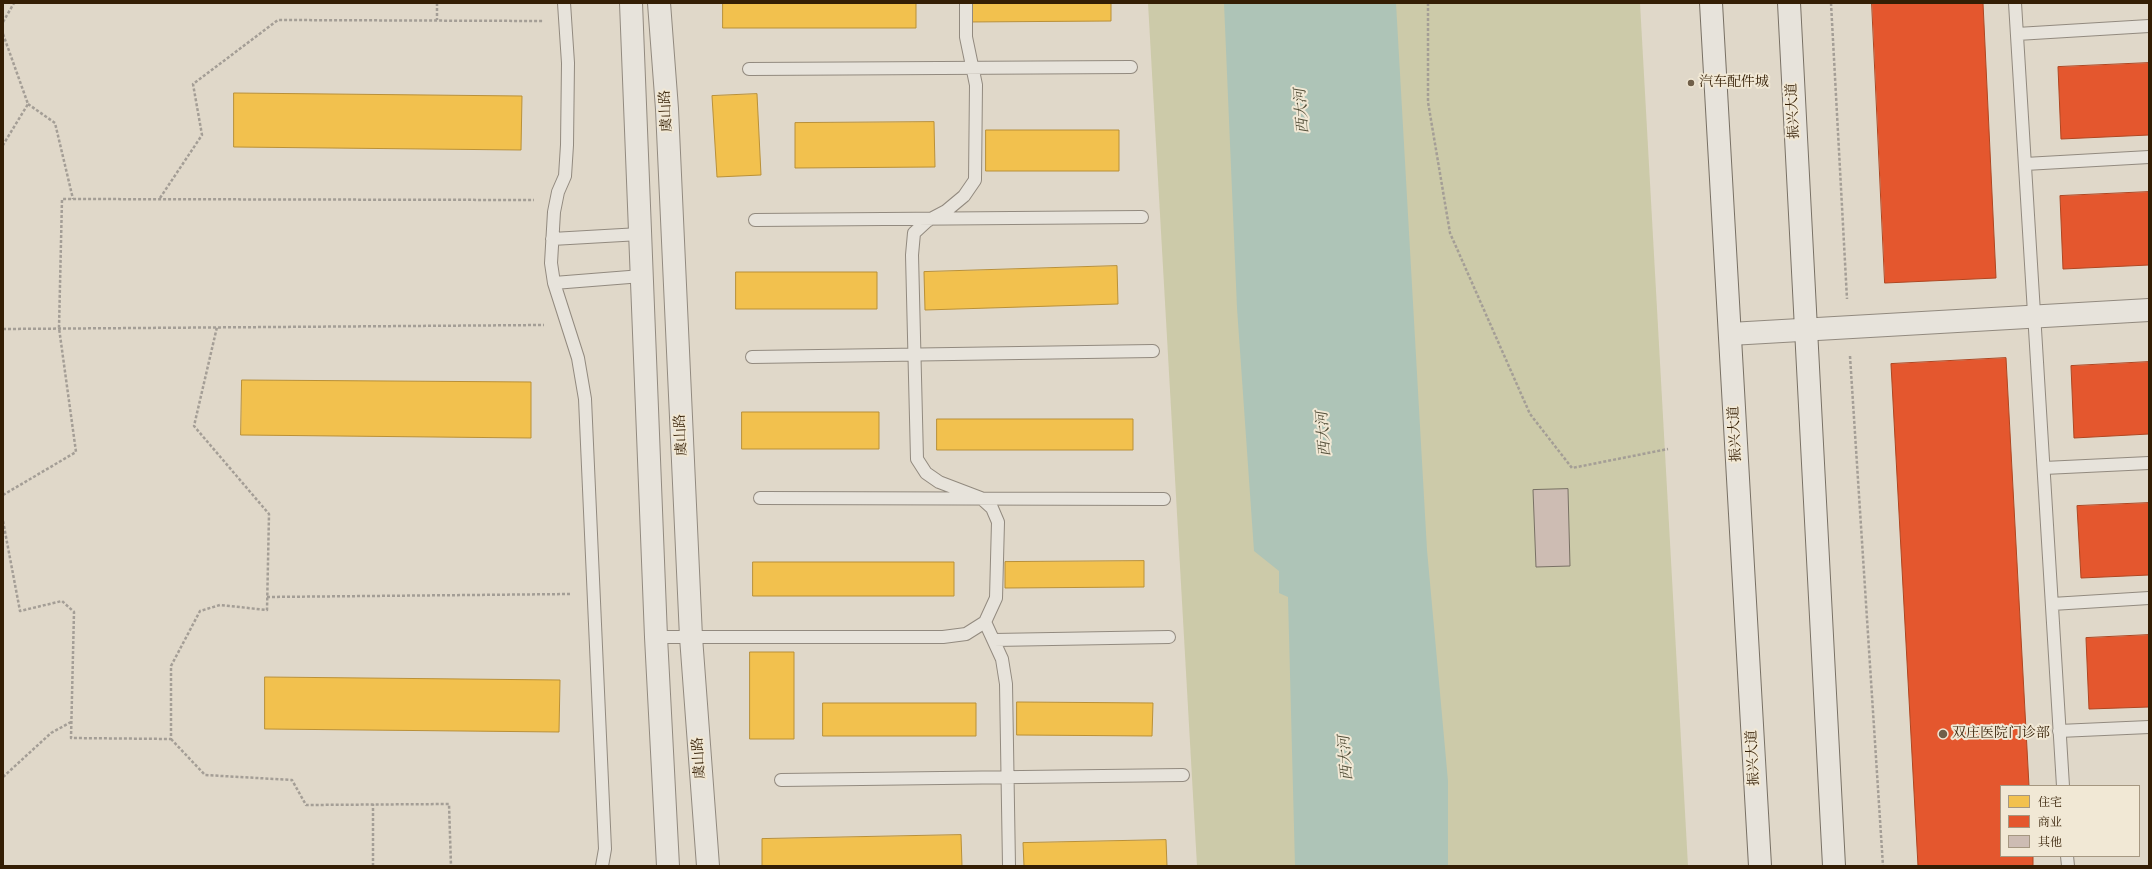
<!DOCTYPE html>
<html>
<head>
<meta charset="utf-8">
<style>
	body { margin:0 }
	#map { position:relative; width:2152px; height:869px; overflow:hidden; background:#e0d8c9; font-family:"IM FELL DW Pica","Noto Serif SC",serif }
	canvas { display:block }
	.frame { position:absolute; inset:0; border:4px solid #341e04; pointer-events:none }
	.legend { position:absolute; left:2000px; top:785px; width:140px; height:72px; box-sizing:border-box; background:#f1e8d5; border:1px solid #a59781; margin:0; padding:5px 7px; list-style:none; font-size:12px; color:#341e04 }
	.legend li { display:flex; align-items:center; gap:8px; height:20px }
	.legend b { width:20px; border:1px solid #a59781 }
</style>
</head>
<body>
<div id="map">
<canvas width="2152" height="869"></canvas>
<div class="frame"></div>
<ul class="legend">
<li><b style="height:11px;background:#f2c14e"></b>住宅</li>
<li><b style="height:11px;background:#e4572e"></b>商业</li>
<li><b style="height:11px;background:#cdbcb3"></b>其他</li>
</ul>
</div>
<script>
const ctx = document.querySelector('canvas').getContext('2d');
ctx.lineJoin = 'round';
function fill(path, color) { ctx.fillStyle = color; ctx.fill(path, 'evenodd'); }
function strokePath(path, color, width, dash) { ctx.strokeStyle = color; ctx.lineWidth = width; ctx.lineCap = dash ? 'butt' : 'round'; ctx.setLineDash(dash || []); ctx.stroke(path); }
function drawText(font, color, halo, rows, align = 'center') {
  ctx.font = font + ' "IM FELL DW Pica","Noto Serif SC",serif'; ctx.lineWidth = 4; ctx.setLineDash([]); ctx.textBaseline = 'middle'; ctx.strokeStyle = halo; ctx.fillStyle = color; for (const [text, x, y, turn = 0] of rows) {
    ctx.save(); ctx.translate(x, y); ctx.rotate((+turn || 0) * Math.PI / 180); ctx.textAlign = isNaN(turn) ? turn : align; if (halo) ctx.strokeText(text, 0, 0); ctx.fillText(text, 0, 0); ctx.restore();
  }
}
fill(new Path2D(`
	M1148,3H1640L1688,866H1197Z`), '#cccaa9');
fill(new Path2D(`
	M1224,3H1396L1427,550L1448,781V866H1295L1288,597L1279,593V571L1254,551L1237,308Z`), '#aec4b7');
const homes = new Path2D(`
	M723,3H916V28H723Z
	M966,3H1111V21L966,22Z
	M234,93L522,96L521,150L234,147Z
	M757,94L761,175L717,177L712,96Z
	M934,122L935,167L795,168V123Z
	M986,130H1119V171H986Z
	M1117,266L1118,304L925,310L924,272Z
	M736,272H877V309H736Z
	M242,380L531,382V438L241,435Z
	M742,412H879V449H742Z
	M937,419H1133V450H937Z
	M1144,561V587L1005,588V562Z
	M753,562H954V596H753Z
	M750,652H794V739H750Z
	M265,677L560,680L559,732L265,729Z
	M1017,702L1153,703L1152,736L1017,735Z
	M823,703H976V736H823Z
	M961,835L962,866H762V839Z
	M1166,840L1167,866H1024L1023,843Z`);
fill(homes, '#f2c14e');
strokePath(homes, '#b99038', 1);
const shops = new Path2D(`
	M1872,3H1983L1996,278L1885,283Z
	M2149,63V135L2061,139L2058,67Z
	M2149,192V265L2063,269L2060,196Z
	M2006,358L2029,786H2001V856H2033V866H1918L1891,364Z
	M2149,362V434L2074,438L2071,366Z
	M2149,503V575L2081,578L2077,506Z
	M2149,635V707L2089,709L2086,638Z`);
fill(shops, '#e4572e');
strokePath(shops, '#af4621', 1);
const building = new Path2D(`
	M1568,489L1570,566L1536,567L1533,490Z`);
fill(building, '#cdbcb3');
strokePath(building, '#797165', 1);
const service = new Path2D(`
	M564,3L568,63L567,145L565,176L558,192L554,212L551,263L554,283L578,358L585,399L605,849L602,866
	M2015,3L2063,786
	M2017,34L2149,26
	M749,69L1131,67
	M2025,164L2149,157
	M755,220L1142,217
	M552,239L640,234
	M554,283L642,276
	M752,357L1153,351
	M2044,468L2149,463
	M760,498L1164,499
	M2052,604L2149,598
	M985,622L1002,659L1006,684L1009,866
	M656,637H943L966,634L985,622L996,598L998,522L992,508L981,498L939,482L926,473L917,459L912,255L914,233L927,221L946,211L964,196L975,180L976,85L966,37V3
	M994,640L1169,637
	M2059,731L2149,727
	M781,780L1183,775
	M2067,856L2068,866`);
const minor = new Path2D(`
	M1730,334L2149,310`);
const tertiary = new Path2D(`
	M631,3L656,637L668,866
	M659,3L667,109L691,637L708,866`);
const secondary = new Path2D(`
	M1711,3L1760,866
	M1789,3L1834,866`);
strokePath(service, '#928a7f', 14);
strokePath(minor, '#928a7f', 24);
strokePath(tertiary, '#928a7f', 24);
strokePath(secondary, '#797165', 24);
strokePath(new Path2D(`
	M437,3V20
	M1428,3V102L1450,233L1530,414L1572,468L1668,449
	M1831,3L1847,299
	M3,22L14,3
	M3,34L28,104L3,145
	M28,104L55,123L73,199
	M160,198L202,135L193,84L278,20L543,21
	M3,329L544,325
	M1850,356L1883,866
	M3,495L76,452L59,328L62,199L534,200
	M3,521L20,611L62,601L74,612L71,738L171,739V666L200,611L220,605L267,610L269,514L194,426L217,327
	M267,597L571,594
	M171,739L205,775L292,780L306,805L449,804L451,866
	M3,777L51,733L71,722
	M373,866V804`), '#a49e96', 2.5, [3, 2]);
strokePath(service, '#e7e3db', 12);
strokePath(minor, '#e7e3db', 22);
strokePath(tertiary, '#e7e3db', 22);
strokePath(secondary, '#e7e3db', 22);
for (const [x, y, r, color] of [
	[1691,83,4,"#705f49"],
	[1943,734,5,"#705f49"]
]) { const dot = new Path2D(); dot.arc(x, y, r, 0, 2 * Math.PI); ctx.fillStyle = color; ctx.fill(dot); strokePath(dot, '#f1e8d5', 1.5); }
drawText('14px', '#341e04', '#f1e8d5', [
	["汽车配件城",1699,83],
	["双庄医院门诊部",1952,734]
], 'left');
drawText('14px', '#341e04', '#f1e8d5', [
	["虞山路",667,111,-93],
	["振兴大道",1794,111,-93],
	["振兴大道",1736,434,-93],
	["虞山路",682,435,-93],
	["虞山路",700,758,-94],
	["振兴大道",1754,758,-93]
]);
drawText('italic 15px', '#524d37', '#f1e8d5', [
	["西大河",1303,111,-94],
	["西大河",1325,434,-94],
	["西大河",1347,758,-94]
]);
</script>
</body>
</html>
